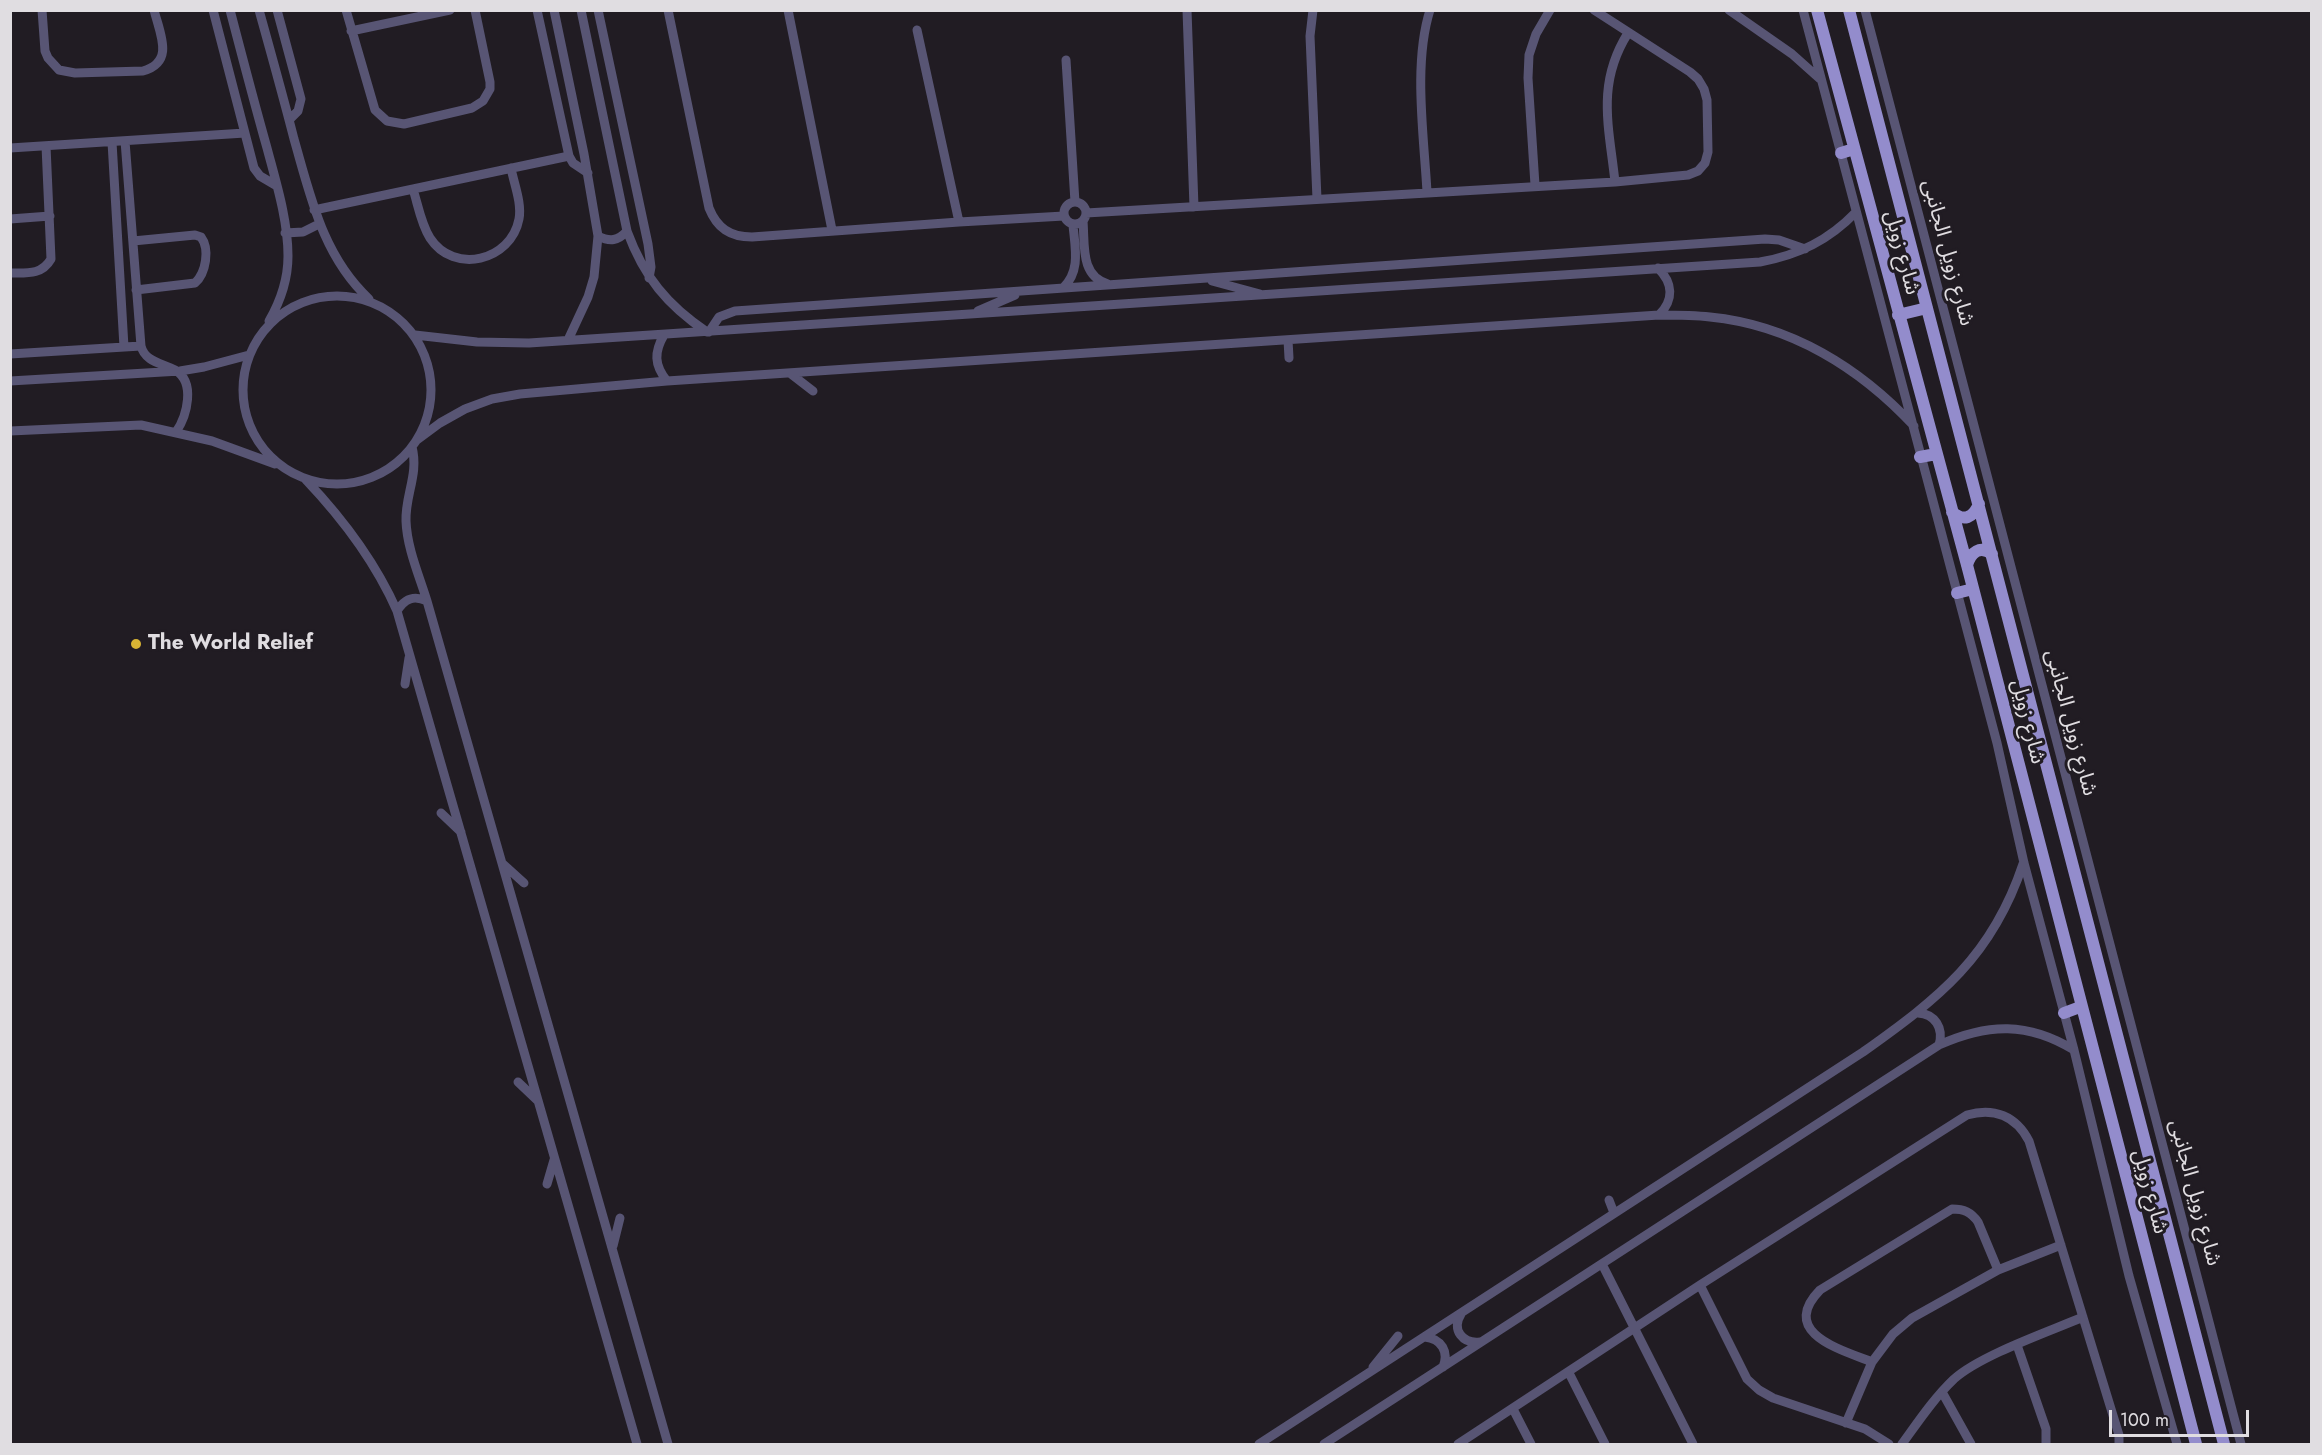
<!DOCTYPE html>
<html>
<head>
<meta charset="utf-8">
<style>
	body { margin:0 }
	#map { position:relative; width:2322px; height:1455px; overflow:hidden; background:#211c23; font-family:Jost,sans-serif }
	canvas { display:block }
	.frame { position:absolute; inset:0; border:12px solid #e0dde1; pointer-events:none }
	.scale { position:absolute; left:2109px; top:1410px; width:140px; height:27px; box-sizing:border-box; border:3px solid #e0dde1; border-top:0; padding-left:8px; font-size:18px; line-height:21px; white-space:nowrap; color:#e0dde1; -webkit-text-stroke:4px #211c23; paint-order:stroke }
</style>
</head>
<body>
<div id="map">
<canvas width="2322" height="1455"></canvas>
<div class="frame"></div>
<div class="scale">100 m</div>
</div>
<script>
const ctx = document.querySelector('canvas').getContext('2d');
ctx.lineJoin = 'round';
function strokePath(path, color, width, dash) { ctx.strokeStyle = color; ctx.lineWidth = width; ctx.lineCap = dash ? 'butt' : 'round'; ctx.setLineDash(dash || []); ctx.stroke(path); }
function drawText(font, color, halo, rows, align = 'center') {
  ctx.font = font + ' Jost,"Noto Sans Arabic",sans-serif'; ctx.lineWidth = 6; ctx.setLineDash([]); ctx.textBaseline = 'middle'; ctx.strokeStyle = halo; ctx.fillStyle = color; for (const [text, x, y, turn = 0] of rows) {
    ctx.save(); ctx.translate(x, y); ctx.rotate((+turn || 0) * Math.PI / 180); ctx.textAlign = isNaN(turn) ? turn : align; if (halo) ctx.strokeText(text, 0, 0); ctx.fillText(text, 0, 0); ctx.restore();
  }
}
strokePath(new Path2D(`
	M42,10L45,51L48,58L59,70L75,73L143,71C175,62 160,34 154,10
	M213,10L254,168L260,176L277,186
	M230,10C242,56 254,102 267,148C276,182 288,220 288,256C288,279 280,302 269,321
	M259,10C271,53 283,96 294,139C311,198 323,256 369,299
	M277,10L301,99L298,111L289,120
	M346,10L375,110L387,121L404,124L472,108L483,101L490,89V82L475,10
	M537,10L569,156L573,163L588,173
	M554,10L584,154L598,236L594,277L588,297L568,340
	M581,10L627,231C644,277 667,305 707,332
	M598,10L648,244L651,267L649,278
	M668,10L709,208C717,228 730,237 752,237L959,222L1064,216
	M788,10L832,230
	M1187,10L1194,207
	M1313,10L1310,36L1317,199
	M1729,10L1792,54L1820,79
	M1803,10L1997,743L2024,863L2074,1050L2129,1276L2177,1444
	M1865,10L2241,1444
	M917,30L959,222
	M351,31L450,10
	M1066,60L1075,202
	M125,141L141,346C145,362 162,363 175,370C196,382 187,416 176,432
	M112,142L124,347
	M10,148L245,133
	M1615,182C1609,126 1596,84 1628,33
	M1535,185L1528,78L1529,55L1536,34L1550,10
	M413,189C418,205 421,224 430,238C454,275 511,261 519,219C522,203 514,184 511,168
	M1427,192C1424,136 1413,64 1430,10
	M1064 213a11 11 0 1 1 22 0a11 11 0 1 1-22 0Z
	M314,210L569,156
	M1086,213L1615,182L1688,175L1698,171L1705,163L1708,152L1707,100L1704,89L1698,79L1690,72L1594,10
	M10,219L50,216
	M1083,221C1085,245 1080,276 1108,284
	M285,233L303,232L319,224
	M598,236C610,242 618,241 627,231
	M133,241L195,235L201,237C210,249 206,273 195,283L136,290
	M1658,268C1673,283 1674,300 1659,315
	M10,273C27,273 42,275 51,259L46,146
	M1212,281L1260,294
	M1063,288C1081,271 1075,248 1073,225
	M243 390a94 94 0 1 1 188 0a94 94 0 1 1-188 0Z
	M978,311L1015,295
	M709,332L719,317L735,311L1765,239L1779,240L1805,249
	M415,335L477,342L529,343L1760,262C1799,255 1829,240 1856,212
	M664,335C654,352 654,365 667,381
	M1288,340L1289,358
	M10,354L141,346
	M791,374L813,391
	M10,381L180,371L204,367L249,355
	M10,431L141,425L212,441L275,464
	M417,440L440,423L465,409L492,399L520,394L667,381L1659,315C1676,315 1693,315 1710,317C1791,325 1860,368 1914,426
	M412,447C419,474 405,495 406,521C407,548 419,575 427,601L668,1444
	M306,480C343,519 375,561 397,611L637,1444
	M397,611C405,598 414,595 427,601
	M405,684L409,658
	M441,813L461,832
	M503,864L524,883
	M1918,1013C1935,1014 1944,1028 1939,1045
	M518,1082L538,1101
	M547,1184L554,1160
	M1609,1200L1614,1213
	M613,1246L620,1218
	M1602,1264L1693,1444
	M1700,1285L1747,1379L1759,1390L1773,1398L1865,1429L1889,1444
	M1461,1314C1451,1330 1463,1344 1480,1342
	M1425,1337C1442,1339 1449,1352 1443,1367
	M2017,1345L2046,1429V1444
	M1872,1362C1842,1350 1778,1333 1820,1290L1952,1209C1964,1209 1971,1212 1978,1222L1998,1270
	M1373,1367L1398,1336
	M1569,1373L1605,1444
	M1942,1392L1971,1444
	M1513,1409L1531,1444
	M1846,1423L1872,1362L1893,1334L1912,1318L1998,1270L2061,1245
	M1259,1444L1863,1052C1939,998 1992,957 2023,864
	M1324,1444L1939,1045C1988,1023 2028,1022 2074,1050
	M1458,1444L1700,1285L1967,1115C1994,1107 2016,1116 2029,1141L2119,1435V1444
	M1902,1444C1918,1422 1934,1398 1954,1379C1981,1355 2048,1332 2083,1317`), '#585574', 9);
strokePath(new Path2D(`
	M1817,10L1967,565L2196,1444
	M1849,10L2224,1444
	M1841,153L1854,149
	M1898,315L1927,308
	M1920,457L1936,454
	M1952,512C1964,522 1973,518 1979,504
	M1967,565C1971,552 1980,545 1992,554
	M1957,593L1973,589
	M2064,1013L2080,1007`), '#938ccc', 12);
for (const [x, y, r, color] of [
	[136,644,6,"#d8b434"]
]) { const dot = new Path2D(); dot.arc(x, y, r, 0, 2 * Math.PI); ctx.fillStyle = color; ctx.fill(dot); strokePath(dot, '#211c23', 2); }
drawText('21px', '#e0dde1', '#211c23', [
	["شارع زويل",1901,253,75],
	["شارع زويل الجانبى",1947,253,75],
	["شارع زويل",2027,722,76],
	["شارع زويل الجانبى",2070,723,75],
	["شارع زويل",2149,1192,75],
	["شارع زويل الجانبى",2194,1193,75]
]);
drawText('bold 21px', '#e0dde1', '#211c23', [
	["The World Relief",148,644]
], 'left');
</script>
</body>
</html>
